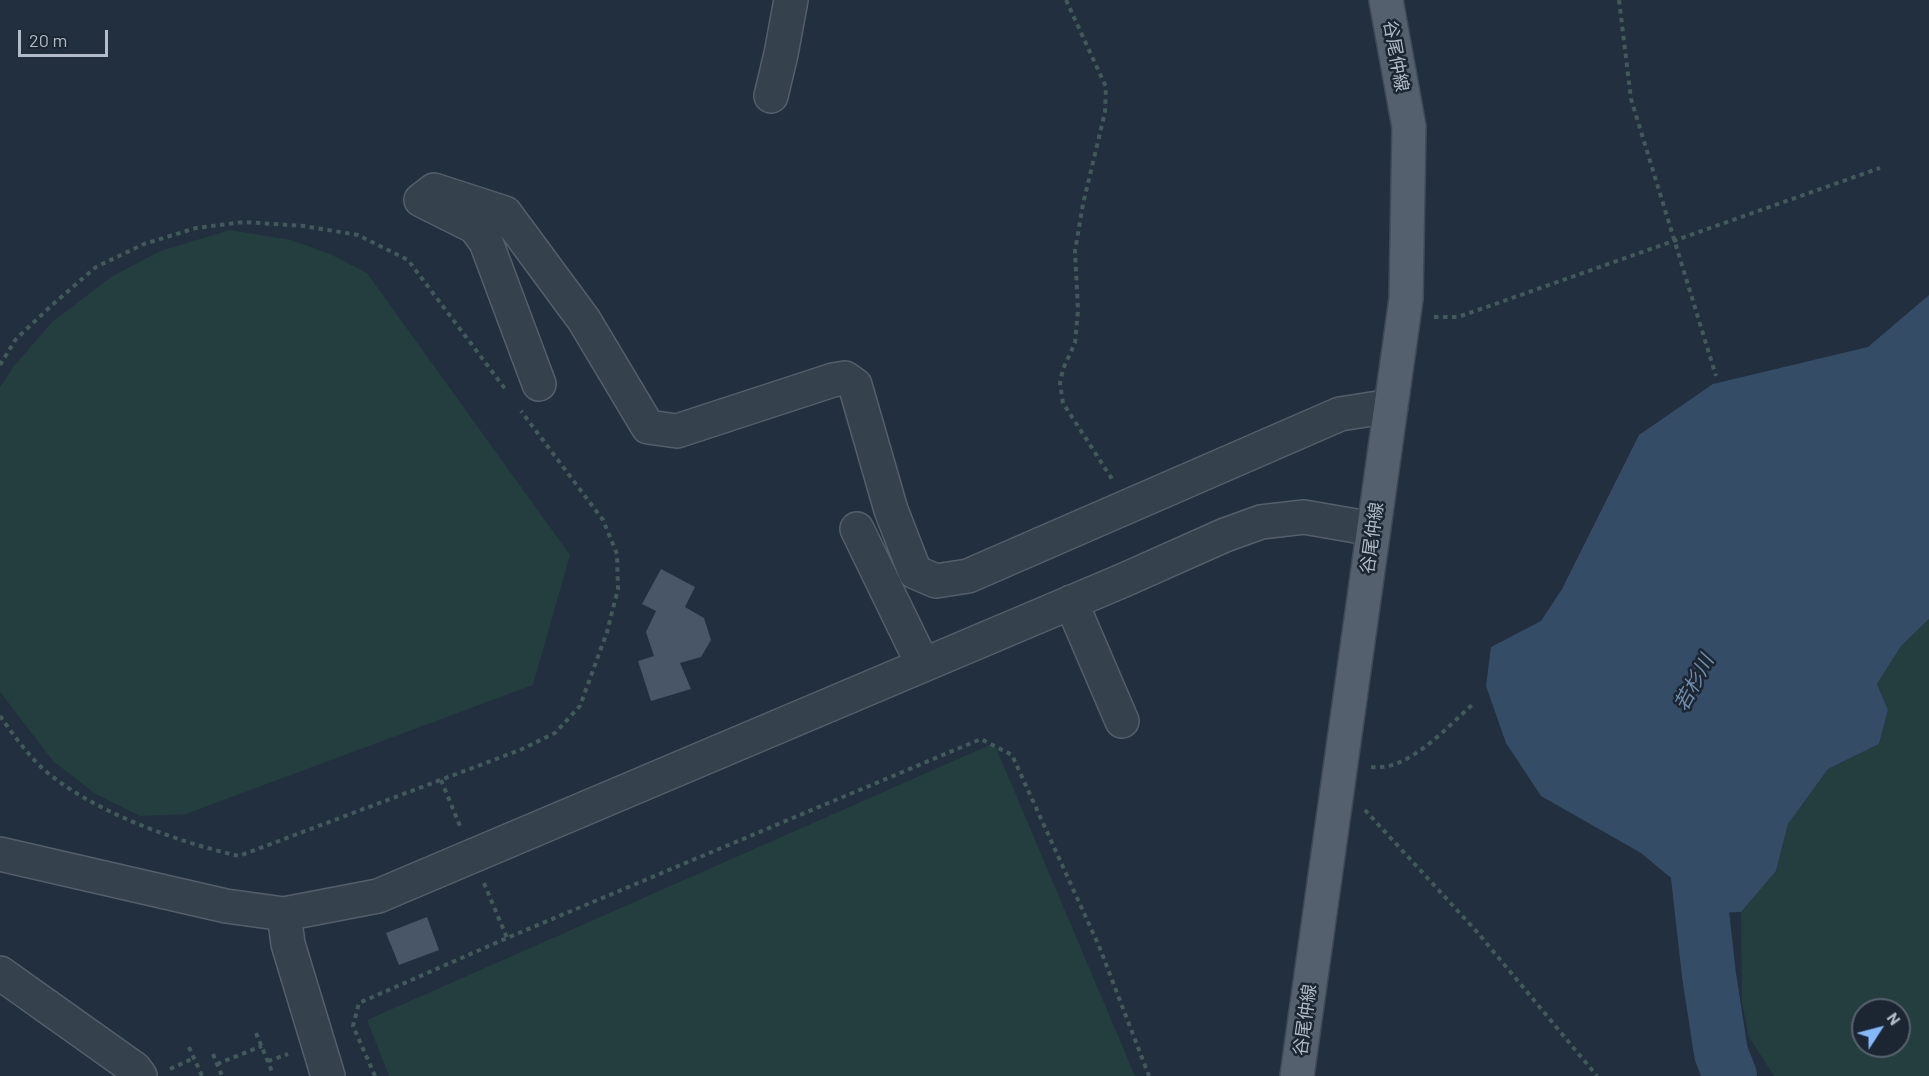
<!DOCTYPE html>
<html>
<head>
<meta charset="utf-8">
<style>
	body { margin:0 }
	#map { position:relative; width:1929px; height:1076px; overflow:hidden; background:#222f3e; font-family:Barlow,sans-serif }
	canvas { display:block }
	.north { position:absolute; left:1851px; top:998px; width:60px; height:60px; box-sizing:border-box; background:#1b2632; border:2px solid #57626e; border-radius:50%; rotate:54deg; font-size:16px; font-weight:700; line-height:24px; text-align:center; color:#b2bcc9 }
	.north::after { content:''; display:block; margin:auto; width:21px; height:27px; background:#83b8fc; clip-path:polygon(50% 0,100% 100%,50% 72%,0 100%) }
	.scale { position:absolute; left:18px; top:30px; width:90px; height:27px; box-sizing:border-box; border:3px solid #b2bcc9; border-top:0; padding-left:8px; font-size:18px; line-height:21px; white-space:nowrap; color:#b2bcc9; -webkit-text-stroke:4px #1b2632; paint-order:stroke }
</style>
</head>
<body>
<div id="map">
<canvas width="1929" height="1076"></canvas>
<div class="north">N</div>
<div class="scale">20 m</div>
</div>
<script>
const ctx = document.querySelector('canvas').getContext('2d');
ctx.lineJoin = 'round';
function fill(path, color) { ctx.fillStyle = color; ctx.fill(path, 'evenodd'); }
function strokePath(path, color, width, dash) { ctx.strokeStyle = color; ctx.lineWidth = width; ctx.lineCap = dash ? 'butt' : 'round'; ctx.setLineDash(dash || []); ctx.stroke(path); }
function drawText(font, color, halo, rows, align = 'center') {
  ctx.font = font + ' Barlow,"Noto Sans JP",sans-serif'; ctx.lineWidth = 5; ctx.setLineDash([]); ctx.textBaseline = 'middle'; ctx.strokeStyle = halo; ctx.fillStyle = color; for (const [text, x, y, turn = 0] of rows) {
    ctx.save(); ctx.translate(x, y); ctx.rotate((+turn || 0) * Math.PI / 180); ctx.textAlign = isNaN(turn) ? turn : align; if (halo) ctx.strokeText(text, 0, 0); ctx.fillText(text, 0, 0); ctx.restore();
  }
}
fill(new Path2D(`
	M230,230L291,240L330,254L367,273L570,555L533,685L186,814L140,816L94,793L53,761L0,692V387L14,366L52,322L111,277L160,251Z
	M1929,619V1076H1774L1749,1037L1742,1003L1741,912L1776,871L1788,824L1828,769L1879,744L1888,710L1877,684L1901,646ZM1863,1010H1899V1046H1863Z
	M994,743L1135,1076H389L367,1020Z`), '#243d3f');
fill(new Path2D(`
	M1929,295V619L1901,646L1877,684L1888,710L1879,744L1828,769L1788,824L1776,871L1741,912L1713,913L1641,853L1541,796L1506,743L1486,686L1491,647L1541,621L1562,589L1639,435L1713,384L1868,347Z`), '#354c66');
strokePath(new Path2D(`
	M1686,831L1697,868L1709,975L1721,1053L1730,1076`), '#354c66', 54);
fill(new Path2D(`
	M661,569L695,587L685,607L704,618L711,640L701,657L680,663L691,689L651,701L638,661L654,656L646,632L656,611L642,604Z
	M427,917L439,950L399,965L386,933Z`), '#485667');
const minor = new Path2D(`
	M771,96L781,54L791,0
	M539,384L486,242L475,227L421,200L434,190L505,213L584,320L648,427L677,431L833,380L845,378L855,385L891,510L915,572L936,581L968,576L1340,414L1391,406
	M857,529L923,665
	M1071,602L1122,721
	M0,854L226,906L284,914L378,896L1124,580L1225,535L1261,522L1304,517L1373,529
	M284,914L288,944L328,1076
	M0,973L135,1069L140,1076`);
const major = new Path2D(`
	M1297,1076L1406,299L1409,127L1386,0`);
strokePath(minor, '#545f6b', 36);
strokePath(major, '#3f4a56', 36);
strokePath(new Path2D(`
	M1066,0L1106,87L1105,112L1083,204L1075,251L1078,310L1075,343L1063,369L1060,383L1063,403L1112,479
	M1619,0L1631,99L1716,376
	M1434,317H1458L1880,168
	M0,365L16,339L52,305L96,267L144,244L196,228L244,222L304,226L358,235L408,260L506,390
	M0,716C12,733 25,751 40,766C87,810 177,842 239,856L520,750L555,733L580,706L607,632L618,589L617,554L603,520L521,411
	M1371,767C1408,772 1447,727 1473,704
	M441,780L460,826
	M1365,810L1478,933L1597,1076
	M484,883L507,938
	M256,1033L273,1074
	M189,1047L202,1076
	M213,1054L222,1076
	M268,1061L288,1054
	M217,1064L262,1046
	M170,1069L194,1058
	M375,1076L353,1026L359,1003L507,938L981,739L1012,755L1099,946L1149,1076`), '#425a5c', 4, [4.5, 4.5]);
strokePath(minor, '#36414e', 33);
strokePath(major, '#54606e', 33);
drawText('18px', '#b2bcc9', '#1b2632', [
	["谷尾仲線",1396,56,80],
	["谷尾仲線",1372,538,-82],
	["谷尾仲線",1305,1020,-82]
]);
drawText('italic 20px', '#708eae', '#1b2632', [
	["若杉川",1694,683,-62]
]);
</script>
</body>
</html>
